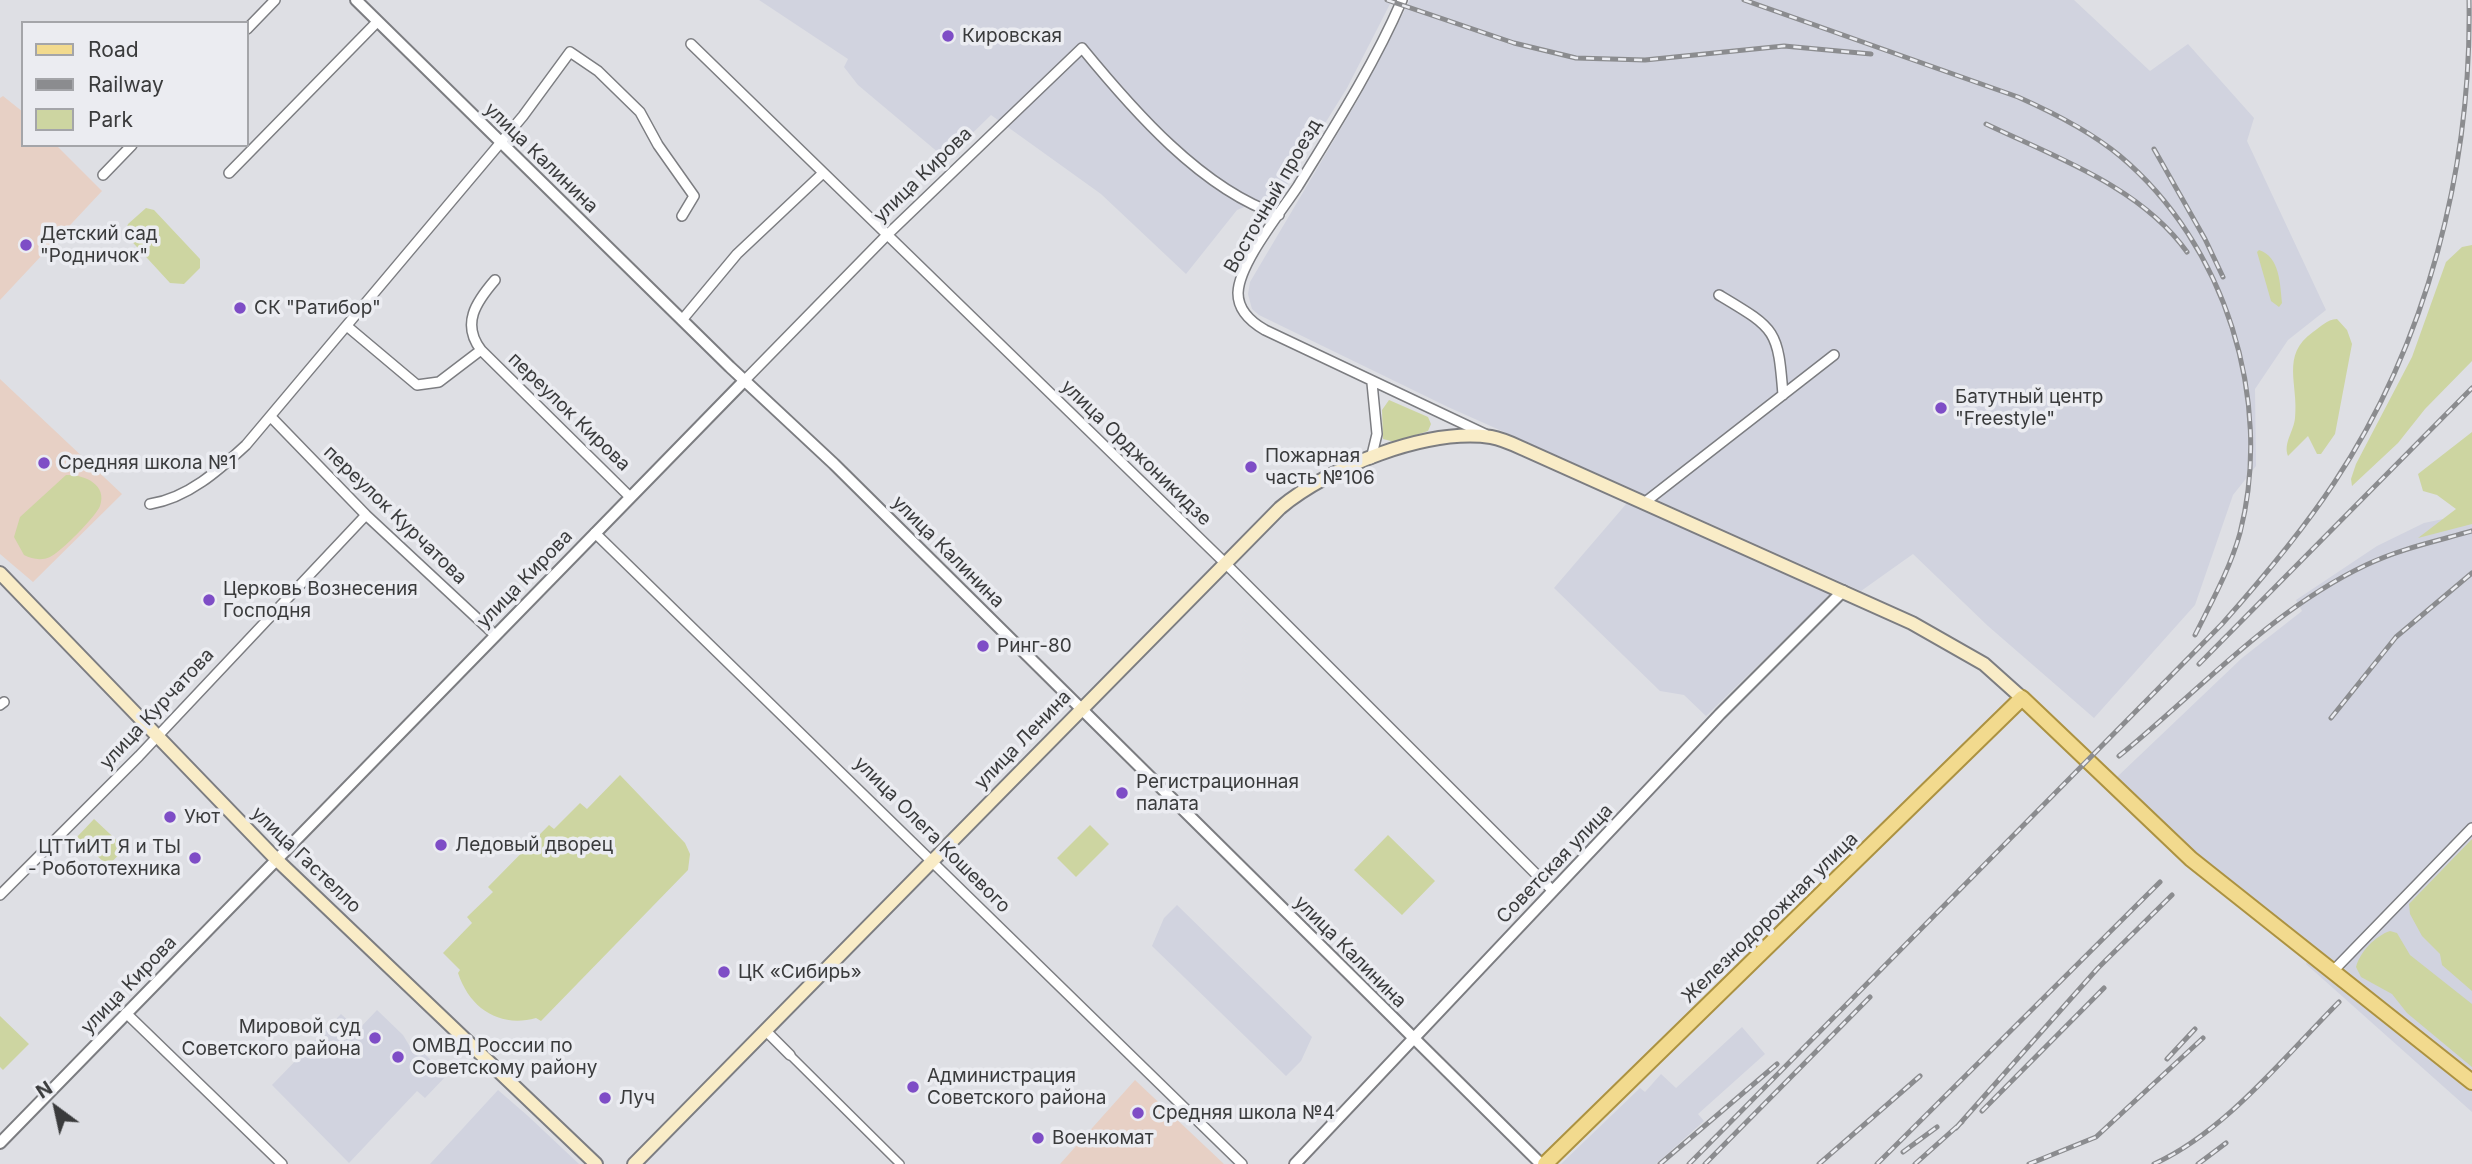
<!DOCTYPE html>
<html>
<head>
<meta charset="utf-8">
<style>
	body { margin:0 }
	#map { position:relative; width:2472px; height:1164px; overflow:hidden; background:#dedfe4; font-family:Inter,sans-serif }
	canvas { display:block }
	.legend { position:absolute; left:21px; top:21px; width:228px; height:126px; box-sizing:border-box; background:#ebecf1; border:2px solid #a4a5a9; margin:0; padding:9px 12px; list-style:none; font-size:21px; color:#3a3b3c }
	.legend li { display:flex; align-items:center; gap:14px; height:35px }
	.legend b { width:35px; border:2px solid #a4a5a9 }
	.north { position:absolute; left:21px; top:1073px; width:70px; height:70px; -webkit-text-stroke:5px #ebecf1; paint-order:stroke; rotate:327deg; font-size:19px; font-weight:700; line-height:28px; text-align:center; color:#3a3b3c }
	.north::after { content:''; display:block; margin:auto; width:24px; height:32px; background:#3a3b3c; clip-path:polygon(50% 0,100% 100%,50% 72%,0 100%) }
</style>
</head>
<body>
<div id="map">
<canvas width="2472" height="1164"></canvas>
<ul class="legend">
<li><b style="height:9px;background:#f2da8e"></b>Road</li>
<li><b style="height:9px;background:#8b8c8f"></b>Railway</li>
<li><b style="height:19px;background:#cdd5a1"></b>Park</li>
</ul>
<div class="north">N</div>
</div>
<script>
const ctx = document.querySelector('canvas').getContext('2d');
ctx.lineJoin = 'round';
function fill(path, color) { ctx.fillStyle = color; ctx.fill(path, 'evenodd'); }
function strokePath(path, color, width, dash) { ctx.strokeStyle = color; ctx.lineWidth = width; ctx.lineCap = dash ? 'butt' : 'round'; ctx.setLineDash(dash || []); ctx.stroke(path); }
function drawText(font, color, halo, rows, align = 'center') {
  ctx.font = font + ' Inter,sans-serif'; ctx.lineWidth = 7; ctx.setLineDash([]); ctx.textBaseline = 'middle'; ctx.strokeStyle = halo; ctx.fillStyle = color; for (const [text, x, y, turn = 0] of rows) {
    ctx.save(); ctx.translate(x, y); ctx.rotate((+turn || 0) * Math.PI / 180); ctx.textAlign = isNaN(turn) ? turn : align; if (halo) ctx.strokeText(text, 0, 0); ctx.fillText(text, 0, 0); ctx.restore();
  }
}
fill(new Path2D(`
	M759,0H1392L1347,88L1283,191L1237,210L1186,274L1101,194L991,115L946,159L858,85L844,67L848,59Z
	M1410,0H2074L2150,71L2188,44L2254,118L2247,141L2326,310L2288,340L2255,389L2256,466L2233,495L2195,605L2094,718L1988,626L1913,554L1861,591L1448,407L1259,315L1252,309L1248,294L1250,282L1360,96Z
	M1627,503L1833,592L1706,716L1684,695L1660,691L1554,588Z
	M2472,513V1112L2306,964L2315,948L2210,867L2117,777L2242,658L2302,611L2296,600L2377,546L2424,523Z
	M1177,905L1312,1037L1301,1061L1286,1076L1152,946L1164,918Z
	M377,1010L403,1035L409,1045L416,1046L447,1075L425,1098L417,1091L349,1163L272,1085L341,1014L358,1030Z
	M1742,1027L1765,1054L1698,1114L1704,1121L1656,1164H1561L1640,1088L1645,1092L1661,1074L1676,1088Z
	M498,1090L528,1116L579,1164H430Z`), '#d1d3df');
fill(new Path2D(`
	M3,96L23,112V145H56L102,191L0,300V98Z
	M0,379L122,494L33,582L0,554Z
	M1135,1080L1224,1164H1060Z`), '#e7d0c5');
fill(new Path2D(`
	M146,208L154,210L200,259V268L184,284L170,283L125,234L128,224Z
	M2472,245V361L2425,409L2398,443L2352,486L2351,479L2356,464L2412,357L2446,262L2462,247Z
	M2259,250C2280,257 2280,284 2282,303L2279,307L2271,301L2257,252Z
	M2337,319L2347,330L2352,344L2335,434L2321,454H2317L2308,436L2288,456C2283,443 2294,431 2295,418C2299,385 2280,355 2313,332C2322,326 2326,320 2337,319Z
	M1389,400L1428,417L1431,424L1428,431L1395,442L1383,439L1382,410Z
	M2472,432V524L2418,538L2456,509L2437,495L2423,491L2418,474Z
	M66,475C83,474 108,484 100,506C97,515 60,553 50,557C41,561 32,559 24,555L14,537L20,517Z
	M620,775L685,843L690,854L688,870L541,1021L536,1018C500,1028 470,1009 458,973L460,970L443,953L472,923L467,917L493,892L488,887L549,825L554,829L580,803L587,809Z
	M94,819L125,848L108,866L77,837Z
	M1090,825L1109,844L1076,877L1057,858Z
	M1388,835L1435,881L1402,915L1354,870Z
	M2472,839V991L2442,965L2440,954L2422,936L2410,914L2409,904Z
	M2390,931L2397,933L2410,955L2472,1004V1067L2407,1013L2392,994L2361,977L2356,967C2360,952 2375,936 2390,931Z
	M0,1016L29,1044L3,1070L0,1067Z`), '#cdd5a1');
const pedestrian = new Path2D(`
	M790,1055L900,1164`);
const minor = new Path2D(`
	M1402,0C1374,65 1335,126 1298,186C1281,212 1239,263 1238,293C1238,310 1251,322 1265,330L1485,434
	M247,29L275,0
	M691,44L1225,563L1553,891
	M229,173L377,22
	M103,175L132,145
	M1719,295C1776,329 1778,329 1783,395
	M682,320L737,254L823,173
	M348,327L417,385L439,382L481,350L630,497
	M481,350C461,324 476,302 495,280
	M745,380L886,236L1082,48C1132,109 1202,190 1279,215
	M272,418L366,515L495,635
	M1371,459L1377,434L1372,383
	M1644,503L1834,355
	M150,504C188,498 219,470 246,445L523,116L570,52L598,71L640,112L658,145L694,196L682,216
	M595,533L1242,1164
	M0,705L4,702
	M0,895L139,756L366,515
	M2334,970L2472,828
	M126,1013L282,1164
	M766,1031L790,1055`);
const tertiary = new Path2D(`
	M356,0L730,367L834,464L1541,1164
	M0,1143L745,380
	M1295,1164L1720,714L1843,591`);
const secondary = new Path2D(`
	M0,573L276,859L596,1164
	M634,1164L1280,508C1329,467 1427,428 1491,437C1503,439 1515,445 1526,450L1912,623L1984,664L2022,698`);
const primary = new Path2D(`
	M1545,1164L2022,698L2191,859L2472,1082`);
strokePath(pedestrian, '#7c7d81', 10);
strokePath(minor, '#7c7d81', 12);
strokePath(tertiary, '#7c7d81', 14);
strokePath(secondary, '#7c7d81', 16);
strokePath(primary, '#ac9241', 18);
strokePath(pedestrian, '#fff', 7);
strokePath(minor, '#fff', 9);
strokePath(tertiary, '#fff', 10);
strokePath(secondary, '#f9ecc7', 12);
strokePath(primary, '#f2da8e', 14);
const rail = new Path2D(`
	M1387,0L1514,43L1576,58L1645,60L1784,46L1871,54
	M1744,0L2018,97C2054,113 2090,131 2120,156C2225,244 2274,400 2240,533C2230,569 2212,601 2195,635
	M1986,124C2055,157 2141,187 2187,252
	M2154,149L2205,239L2223,277
	M2199,664L2472,388
	M2331,718L2396,637L2472,573
	M2119,756C2199,691 2271,610 2366,565C2399,549 2437,541 2472,531
	M2167,1059L2195,1029
	M1982,1111L2104,988
	M1956,1128L2098,968L2172,895
	M1903,1152L1937,1127
	M1660,1164L1777,1064
	M1689,1164L2222,624C2262,579 2301,533 2334,483C2427,343 2472,168 2469,0
	M1705,1164L1870,997
	M1819,1164L1920,1076
	M1877,1164L2160,882
	M1915,1164L1962,1122
	M2029,1164L2096,1137L2203,1038
	M2154,1164C2225,1132 2284,1057 2339,1002
	M2198,1164L2226,1143`);
strokePath(rail, '#8b8c8f', 5);
strokePath(rail, '#ebecf1', 2.5, [8]);
for (const [x, y, r, color] of [
	[948,36,7,"#7e4dc6"],
	[26,245,7,"#7e4dc6"],
	[240,308,7,"#7e4dc6"],
	[1941,408,7,"#7e4dc6"],
	[44,463,7,"#7e4dc6"],
	[1251,467,7,"#7e4dc6"],
	[209,600,7,"#7e4dc6"],
	[983,646,7,"#7e4dc6"],
	[1122,793,7,"#7e4dc6"],
	[170,817,7,"#7e4dc6"],
	[441,845,7,"#7e4dc6"],
	[195,858,7,"#7e4dc6"],
	[724,972,7,"#7e4dc6"],
	[375,1038,7,"#7e4dc6"],
	[398,1057,7,"#7e4dc6"],
	[913,1087,7,"#7e4dc6"],
	[605,1098,7,"#7e4dc6"],
	[1138,1113,7,"#7e4dc6"],
	[1038,1138,7,"#7e4dc6"]
]) { const dot = new Path2D(); dot.arc(x, y, r, 0, 2 * Math.PI); ctx.fillStyle = color; ctx.fill(dot); strokePath(dot, '#ebecf1', 2.5); }
drawText('19px', '#3a3b3c', '#ebecf1', [
	["Кировская",962,36],
	["Детский сад",40,234],
	["\"Родничок\"",40,256],
	["СК \"Ратибор\"",254,308],
	["Батутный центр",1955,397],
	["\"Freestyle\"",1955,419],
	["Пожарная",1265,456],
	["часть №106",1265,478],
	["Средняя школа №1",58,463],
	["Церковь Вознесения",223,589],
	["Господня",223,611],
	["Ринг-80",997,646],
	["Регистрационная",1136,782],
	["палата",1136,804],
	["Уют",184,817],
	["Ледовый дворец",455,845],
	["ЦТТиИТ Я и ТЫ",181,847,"right"],
	["- Робототехника",181,869,"right"],
	["ЦК «Сибирь»",738,972],
	["Мировой суд",361,1027,"right"],
	["Советского района",361,1049,"right"],
	["ОМВД России по",412,1046],
	["Советскому району",412,1068],
	["Администрация",927,1076],
	["Советского района",927,1098],
	["Луч",619,1098],
	["Средняя школа №4",1152,1113],
	["Военкомат",1052,1138]
], 'left');
drawText('19px', '#3a3b3c', '#ebecf1', [
	["улица Калинина",541,158,44],
	["улица Кирова",923,175,-44],
	["Восточный проезд",1273,196,-60],
	["переулок Кирова",569,412,44],
	["улица Орджоникидзе",1136,453,44],
	["переулок Курчатова",395,515,44],
	["улица Калинина",948,552,45],
	["улица Кирова",525,579,-46],
	["улица Курчатова",157,709,-47],
	["улица Ленина",1023,740,-46],
	["улица Олега Кошевого",932,835,45],
	["улица Гастелло",306,860,44],
	["Советская улица",1555,864,-46],
	["Железнодорожная улица",1770,918,-44],
	["улица Калинина",1350,952,45],
	["улица Кирова",129,985,-46]
]);
</script>
</body>
</html>
